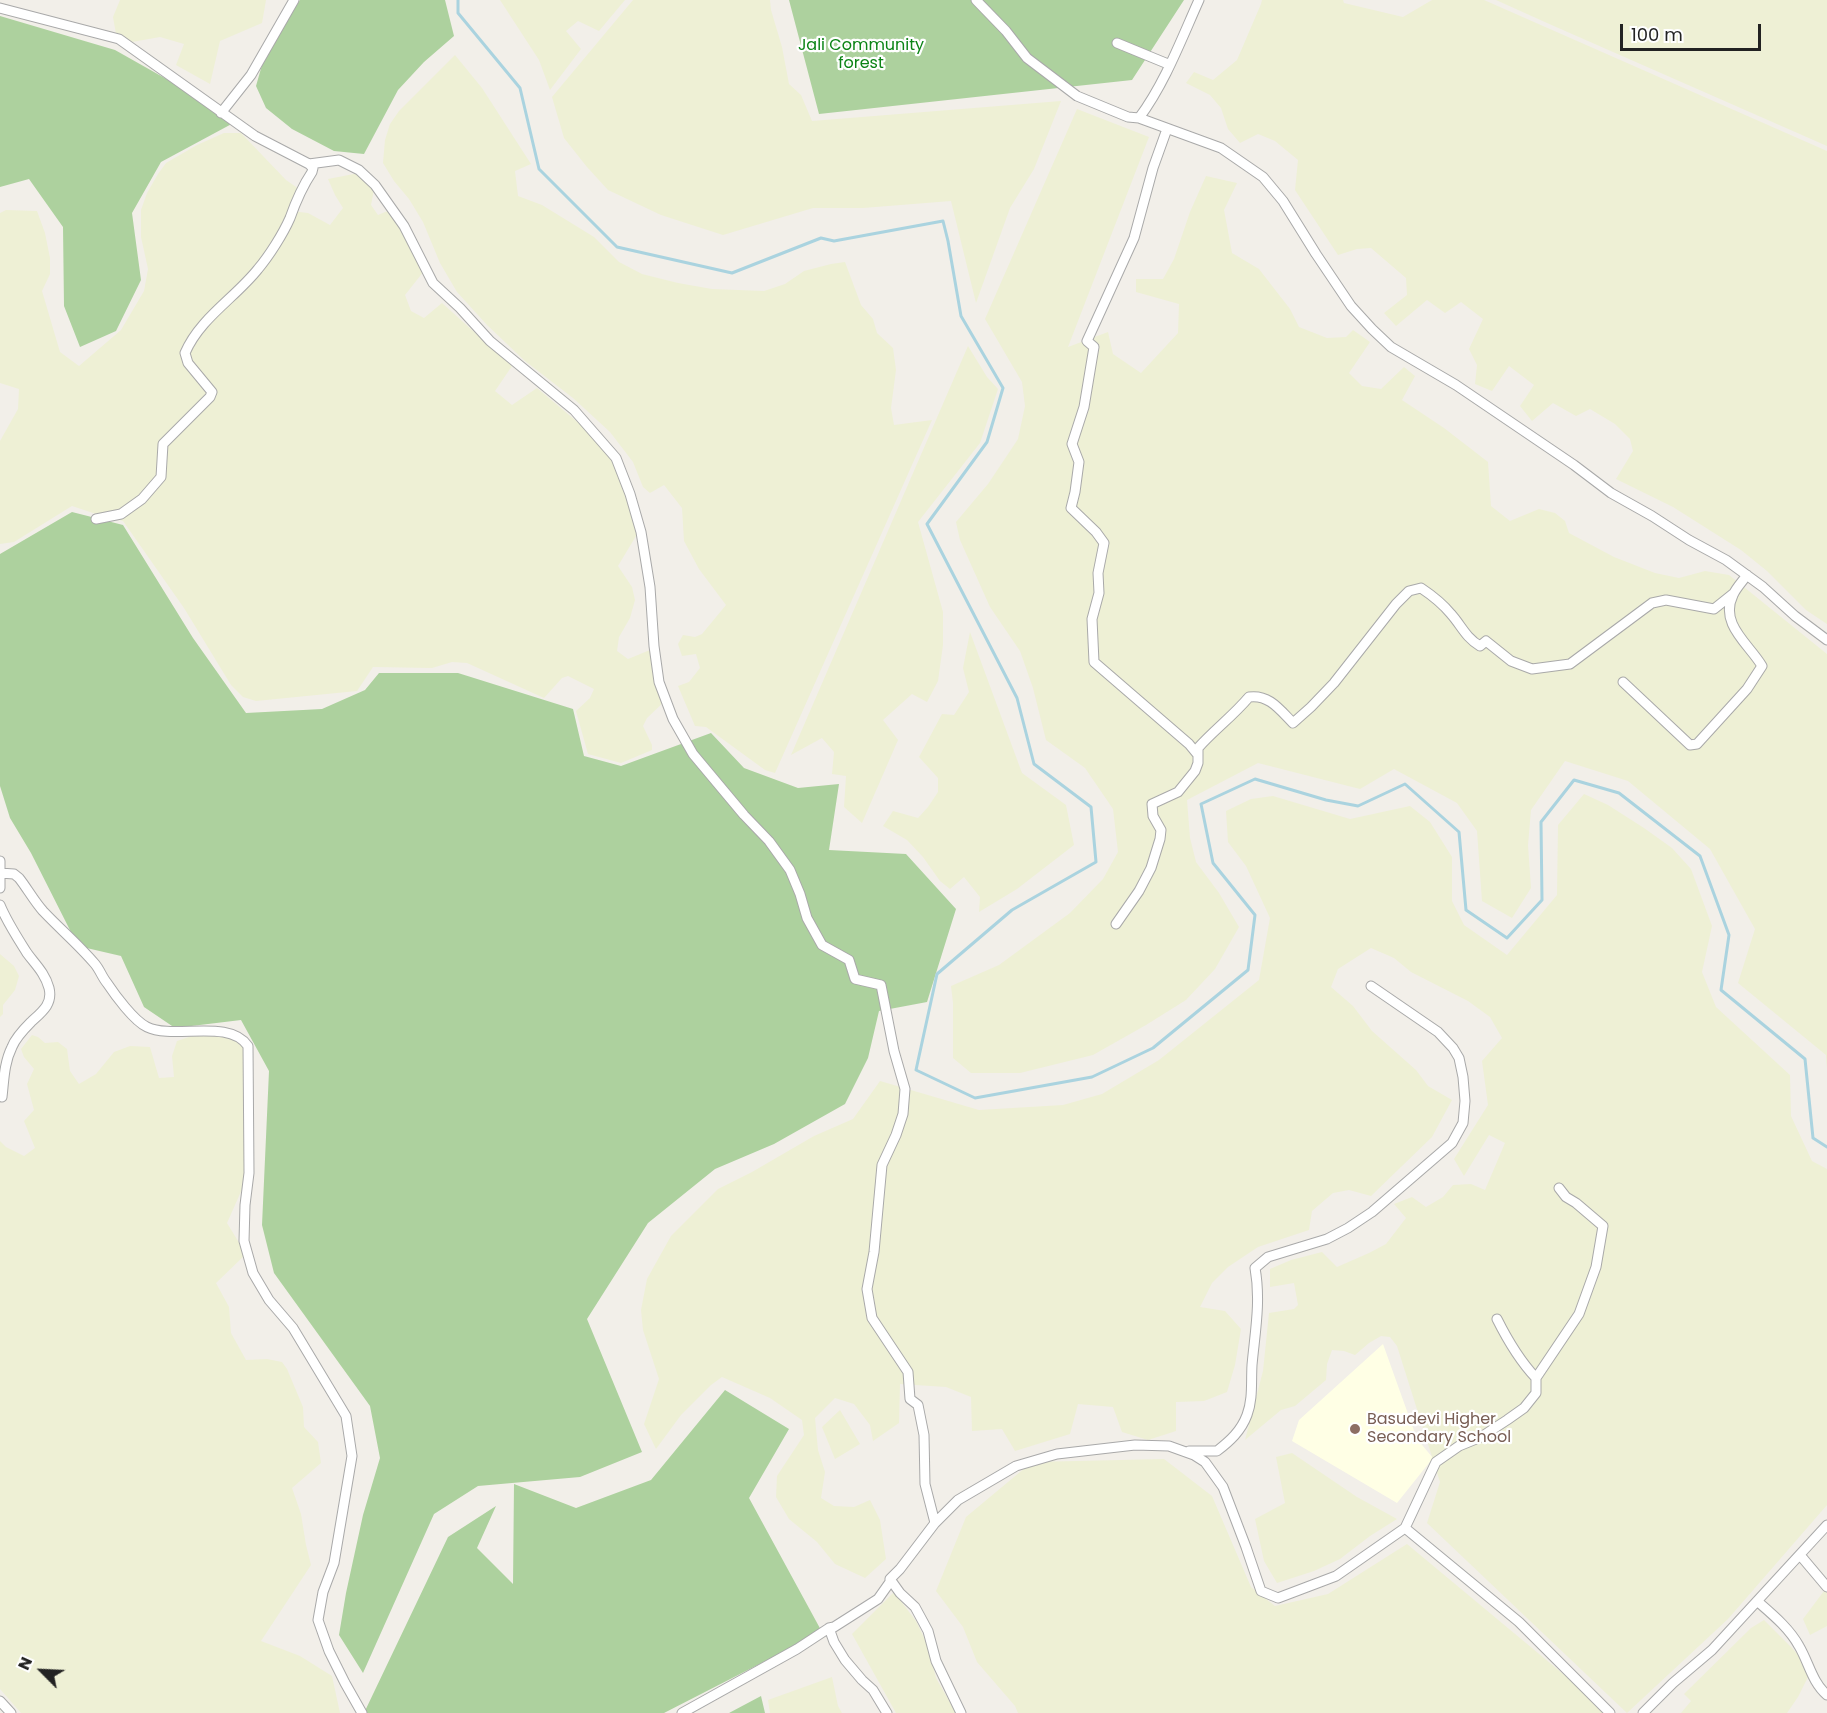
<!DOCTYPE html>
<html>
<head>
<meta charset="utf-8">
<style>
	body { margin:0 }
	#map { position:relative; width:1827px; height:1713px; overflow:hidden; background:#f2efe9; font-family:Poppins,sans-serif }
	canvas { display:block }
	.north { position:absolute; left:12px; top:1641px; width:60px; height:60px; -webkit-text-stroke:4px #fff; paint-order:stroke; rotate:294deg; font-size:16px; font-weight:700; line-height:24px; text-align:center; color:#222 }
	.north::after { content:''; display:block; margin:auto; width:21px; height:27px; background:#222; clip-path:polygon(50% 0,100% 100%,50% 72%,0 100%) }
	.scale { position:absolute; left:1620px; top:24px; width:141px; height:27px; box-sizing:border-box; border:3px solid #222; border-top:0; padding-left:8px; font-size:18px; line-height:21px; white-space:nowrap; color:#222; -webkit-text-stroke:4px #fff; paint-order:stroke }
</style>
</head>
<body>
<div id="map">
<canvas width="1827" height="1713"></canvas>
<div class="north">N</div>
<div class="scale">100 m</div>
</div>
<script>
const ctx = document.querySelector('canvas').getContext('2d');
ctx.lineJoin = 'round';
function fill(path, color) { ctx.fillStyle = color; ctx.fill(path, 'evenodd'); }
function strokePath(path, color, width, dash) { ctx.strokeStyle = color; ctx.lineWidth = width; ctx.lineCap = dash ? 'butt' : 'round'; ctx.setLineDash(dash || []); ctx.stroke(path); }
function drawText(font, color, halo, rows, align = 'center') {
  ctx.font = font + ' Poppins,sans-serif'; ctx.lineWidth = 4.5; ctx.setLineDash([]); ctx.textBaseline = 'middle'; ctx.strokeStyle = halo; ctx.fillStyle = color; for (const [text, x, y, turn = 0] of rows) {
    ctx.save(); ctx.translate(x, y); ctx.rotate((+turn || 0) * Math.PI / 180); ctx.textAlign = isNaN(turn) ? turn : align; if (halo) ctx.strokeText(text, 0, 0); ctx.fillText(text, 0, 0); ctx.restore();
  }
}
fill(new Path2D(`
	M1383,1344L1417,1439L1433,1458L1397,1503L1292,1441L1299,1420Z`), '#ffffe5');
fill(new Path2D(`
	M120,0H266L262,23L220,41L210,84L176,65L184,44L160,37L132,42L116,34L113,17Z
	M500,0H625L599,31L578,21L566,31L581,49L550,90L539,60Z
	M633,0H770L771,10L782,47L789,84L801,95L812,121L1061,101L1034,169L1010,208L976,303L951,201L863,208H813L723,235L661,215L608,190L587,167L564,138L552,97Z
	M1262,0H1343L1344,3L1403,17L1432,0H1484L1827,151V624L1806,610L1767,571L1741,550L1673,507L1616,479L1633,451L1630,439L1615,424L1590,409L1576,416L1553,403L1532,421L1520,406L1534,385L1509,366L1492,391L1475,384L1477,365L1469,349L1483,319L1461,302L1445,313L1427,300L1396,326L1384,313L1407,295L1406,278L1371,248L1357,249L1338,255L1295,190L1298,160L1275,141L1258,134L1240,143L1228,129L1221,108L1210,95L1186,83L1194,72L1213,80L1237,60L1261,4Z
	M1496,0H1827V146L1547,23Z
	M455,55L482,88L531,164L515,171L518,196L542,205L594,237L619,262L642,274L678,283L712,289L764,291L785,284L804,271L831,264L845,262L861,305L873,319L877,333L893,348L896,370L891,408L894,425L932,420L775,773L765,770L706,727L695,726L678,686L689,682L700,668L696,654L682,656L678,644L683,635L695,637L702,634L726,605L699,569L684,541L682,508L664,485L650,493L643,487L633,462L610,432L573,398L525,361L487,325L457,292L440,263L423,222L409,199L394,181L383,163L385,140L390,124L399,111Z
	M1077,109L1149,137L1068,347L1108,332L1113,354L1141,373L1178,333L1179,304L1136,292V279H1163L1174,259L1190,212L1206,176L1237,183L1224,210L1232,253L1259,269L1290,309L1299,327L1327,338L1346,337L1353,330L1370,342L1349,373L1362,386L1381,389L1404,367L1415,376L1402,400L1444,428L1488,462L1491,506L1510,521L1539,509L1555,513L1565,521L1569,533L1614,557L1655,573L1679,578L1705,571L1729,575L1827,654V1069L1826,1055L1738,983L1755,929L1710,849L1628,781L1565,761L1531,810L1528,845L1531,888L1512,918L1482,901L1477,831L1457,803L1394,769L1360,789L1258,763L1187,800L1190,838L1196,862L1219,893L1239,927L1215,969L1186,1000L1146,1025L1093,1055L1020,1073H971L953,1058V1003L951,986L999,965L1070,913L1103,879L1118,852L1113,809L1085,768L1046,740L1033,688L1020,651L990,607L960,540L956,522L988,484L1018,439L1025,406L1022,382L985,319Z
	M224,133H241L286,180L299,189L291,211L308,213L330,225L343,208L335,195L328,179L359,173L375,185L371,205L378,215L397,207L424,271L405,295L411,311L424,318L442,303L512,366L495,391L512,405L537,388L600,441L618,463L639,531L618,566L632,587L635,600L630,618L619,637L617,651L628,659L650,650L666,700L647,718L643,726L652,745V750L621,763L588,754L576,711L590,698L594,689L568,676L562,678L544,698L467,663L452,662L432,668L373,667L357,691L256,701L243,697L231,685L184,608L123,521L96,514L72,506L14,542L0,544V441L18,409L19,389L0,383V213L6,210L37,211L45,233L50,258V274L42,291L60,352L79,366L121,330L144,291L148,269L141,237V210L147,193L158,174L166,163L197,145Z
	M968,346L987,377L998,389L980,443L918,522L943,612V645L938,681L927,702L912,694L883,720L898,740L862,823L844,807L846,776L832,774L834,752L822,738L791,755Z
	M970,632L1022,773L1066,805L1074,845L1017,889L979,912L980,897L964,877L950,889L940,881L923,857L907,840L883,826L893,811L918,818L928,807L938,792V778L919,757L942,714L954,715L969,692L963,668Z
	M1584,794L1608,805L1644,828L1672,848L1691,869L1712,926L1702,972L1716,1007L1790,1075L1791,1116L1812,1161L1827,1169V1505L1728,1619L1627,1713L1427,1523L1440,1482L1397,1346L1390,1337L1381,1336L1369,1343L1355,1355L1344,1351L1332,1350L1327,1364L1326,1380L1295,1406L1281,1410L1245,1440L1263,1371L1269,1313L1294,1309L1298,1305L1294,1283L1270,1287V1269L1291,1260L1322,1252L1337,1267L1369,1253L1386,1244L1406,1218L1394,1204L1412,1197L1426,1207L1443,1197L1453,1185L1471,1184L1485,1190L1505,1143L1489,1135L1464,1176L1454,1159L1488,1105L1482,1061L1502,1038L1490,1017L1468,1001L1411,972L1394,958L1371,948L1338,969L1331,987L1353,1006L1372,1031L1416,1070L1428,1086L1452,1100L1432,1137L1371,1196L1349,1190L1333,1193L1312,1211L1309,1230L1258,1247L1228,1267L1212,1283L1200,1307L1225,1311L1241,1329L1235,1365L1227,1392L1204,1401L1176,1402V1431L1148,1440L1122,1432L1113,1407L1078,1404L1070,1434L1015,1451L1002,1429L972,1431L971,1397L946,1387L900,1384L899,1423L873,1441L870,1425L854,1404L835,1398L815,1418L818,1450L825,1472L821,1498L834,1506L854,1507L870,1500L880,1520L886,1559L865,1578L835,1564L817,1542L789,1519L776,1497L777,1476L804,1435L802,1420L770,1398L722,1377L711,1385L681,1415L656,1449L644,1424L659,1379L643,1330L641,1310L647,1279L671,1236L718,1189L752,1172L814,1136L853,1119L880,1081L979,1110L1063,1105L1102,1094L1159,1060L1259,980L1270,918L1246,866L1228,842L1226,811L1251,799L1273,796L1350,819L1410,806L1430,822L1452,857V901L1464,925L1507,955L1557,895L1558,825Z
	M0,954L14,966L19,976L15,990L3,1005V1014L0,1017Z
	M216,1032L235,1038L251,1055L247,1178L227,1223L246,1254L216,1283L229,1307L231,1333L246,1360L267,1359L282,1362L287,1369L303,1407L304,1427L318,1442L321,1463L292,1488L301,1514L306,1545L311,1565L261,1641L300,1656L332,1676L340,1713H21L0,1689V1141L6,1147L24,1156L35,1148L24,1121L34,1110L27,1084L34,1069L24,1057L21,1049L32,1035L38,1037L45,1043L58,1042L67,1049L70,1071L79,1084L96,1074L114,1052L130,1046L150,1047L159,1078L174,1077L172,1056L177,1041L195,1035Z
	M840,1410L860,1444L835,1459L822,1427Z
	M1292,1453L1357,1497L1397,1519L1370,1536L1340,1559L1314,1571L1277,1583L1264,1561L1255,1519L1285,1503L1276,1457Z
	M1164,1459L1212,1496L1251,1587L1275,1606L1328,1594L1407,1544L1610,1713H1018L1015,1706L977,1662L963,1627L936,1591L966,1517L1032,1462Z
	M1827,1587V1626L1810,1635L1803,1619Z
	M894,1592L916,1621L929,1648L936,1678L956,1713H896L852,1634Z
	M1764,1620L1793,1649L1811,1671L1798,1697L1787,1713H1681L1691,1701L1684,1694L1751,1628Z
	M832,1677L838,1706L842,1713H770L768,1700Z`), '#eef0d5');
fill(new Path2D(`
	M300,0H445L454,36L424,62L398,90L364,154L334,151L292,129L266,108L256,86L264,58Z
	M789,0H1184L1132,80L819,114Z
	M0,16L115,50L239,120L161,162L132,213L141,280L116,331L80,347L64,306L63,227L29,179L0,187Z
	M72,512L123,525L193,638L246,713L322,709L365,690L379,673H458L573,709L584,756L621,766L711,733L744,768L798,788L839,784L829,850L906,854L956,909L927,1002L879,1011L868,1058L845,1104L774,1144L715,1169L648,1223L587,1319L642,1452L580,1477L478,1486L434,1514L363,1673L339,1635L346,1593L363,1515L380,1458L370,1406L274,1273L262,1225L269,1071L241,1020L175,1028L144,1007L121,956L78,946L31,853L10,818L0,786V554Z
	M725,1390L789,1429L749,1498L822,1632L664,1713H364L448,1537L496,1506L477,1548L513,1584L514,1484L576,1508L651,1480Z
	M761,1696L765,1713H729Z`), '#add19e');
strokePath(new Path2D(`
	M458,0V13L520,88L539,169L617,247L732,273L821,238L834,241L943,221L948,241L961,316L1003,388L987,442L927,524L1017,698L1034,764L1091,807L1096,862L1012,910L937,974L916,1070L975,1098L1092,1077L1153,1048L1248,970L1255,915L1213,863L1201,804L1255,779L1326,800L1358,806L1405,784L1459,832L1466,910L1507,938L1542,900L1541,822L1574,780L1619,793L1700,856L1729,935L1721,990L1805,1059L1813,1138L1827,1147`), '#aad3df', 3);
const street = new Path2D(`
	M976,0L1006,31L1027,58L1077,96L1128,117L1139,118L1221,148L1263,177L1283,201L1316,254L1351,306L1372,329L1391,347L1456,385L1574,465L1611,493L1652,516L1689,540L1726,560L1763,587L1795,616L1827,640
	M0,8L119,39L255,136L309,164L339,160L359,170L375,185L404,226L433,283L460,308L490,341L574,410L616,458L630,494L641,532L650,587L654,646L659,682L673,719L693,754L744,815L769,841L790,870L800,894L807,918L822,945L849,960L855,979L881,985L894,1051L905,1089L903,1114L896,1135L882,1165L874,1252L867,1289L872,1318L908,1372L910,1399L918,1405L924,1435L925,1484L935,1523
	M1117,43L1168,64L1171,62
	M221,113L251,75L294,0
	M1139,118C1165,83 1181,40 1199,0
	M1167,129L1153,168L1134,238L1087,341L1094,347L1084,407L1072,444L1079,462L1075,492L1071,508L1096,532L1104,543L1098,573L1099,593L1092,619L1094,662L1189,744L1198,755
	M96,519L121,514L142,499L161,477L163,444L210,397L212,392L188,363L185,353C200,318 235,298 258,269C269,256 283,234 290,218C296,201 302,187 312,172L313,168L309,164
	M1623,682L1690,745L1697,744L1747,689L1762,666C1749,644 1719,624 1733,595C1736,588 1742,582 1747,575
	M0,861V888
	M0,873L14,874L19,878C27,888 34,901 43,911C60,929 79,945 95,964C100,970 102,977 107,983C115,995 134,1021 147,1027C174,1040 229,1018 248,1046L249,1173L245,1205L244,1241L253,1273L269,1300L293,1328L346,1416L352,1456L334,1563L323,1592L318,1620L329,1651L345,1683L362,1713
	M0,905C7,922 17,937 27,953C35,964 45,973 49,988C53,1004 42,1012 31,1022C25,1028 15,1039 12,1047C4,1063 4,1080 2,1097
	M1116,924L1139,891L1151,868L1160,839L1161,830L1153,816L1152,804L1178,792L1195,771L1198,763V748C1214,730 1233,716 1249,697C1269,694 1280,710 1293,723L1311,707L1334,683L1396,604L1409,591L1421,588C1433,596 1442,603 1451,614C1461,625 1466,638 1480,646L1486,641L1511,661L1532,669L1570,664L1652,603L1666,600L1714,609L1734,593
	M1497,1319C1507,1339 1520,1361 1536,1378
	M1189,1451H1217C1230,1441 1241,1431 1247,1415C1253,1399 1251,1383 1252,1365C1255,1332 1261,1301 1255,1268L1268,1257L1327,1239L1348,1228L1372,1212L1452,1143L1463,1123L1465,1101L1463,1077L1459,1058L1453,1048L1438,1032L1371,986
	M1405,1528L1436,1462L1459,1446L1481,1437L1507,1420L1524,1408L1536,1393V1378L1579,1314L1596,1267L1603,1226L1576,1203L1566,1197L1559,1188
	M1800,1555L1827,1587
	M890,1579L900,1593L915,1607L928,1631L936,1661L961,1713
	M1757,1601C1773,1615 1789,1628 1799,1646C1809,1663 1812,1682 1827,1695
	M829,1628L834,1642L845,1660L862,1680L873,1690L887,1713
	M0,1701L11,1713
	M682,1713L797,1649L829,1628L834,1627L878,1599L890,1582V1579L900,1569L935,1523L958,1500L1016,1466L1057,1454L1135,1445L1169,1446L1194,1455L1205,1462L1223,1487L1246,1547L1261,1591L1278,1598L1336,1576L1405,1528L1519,1622L1610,1713
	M1643,1713L1673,1683L1712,1650L1827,1525`);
strokePath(street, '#a9a9a9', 11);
strokePath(street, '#fff', 9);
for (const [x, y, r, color] of [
	[1355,1429,6,"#8d6e63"]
]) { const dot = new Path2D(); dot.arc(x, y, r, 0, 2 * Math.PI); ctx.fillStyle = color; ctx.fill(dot); strokePath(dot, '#fff', 2); }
drawText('16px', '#0c8416', '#fff', [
	["Jali Community",861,46],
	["forest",861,64]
]);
drawText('16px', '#785e54', '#fff', [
	["Basudevi Higher",1367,1420],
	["Secondary School",1367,1438]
], 'left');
</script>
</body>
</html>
